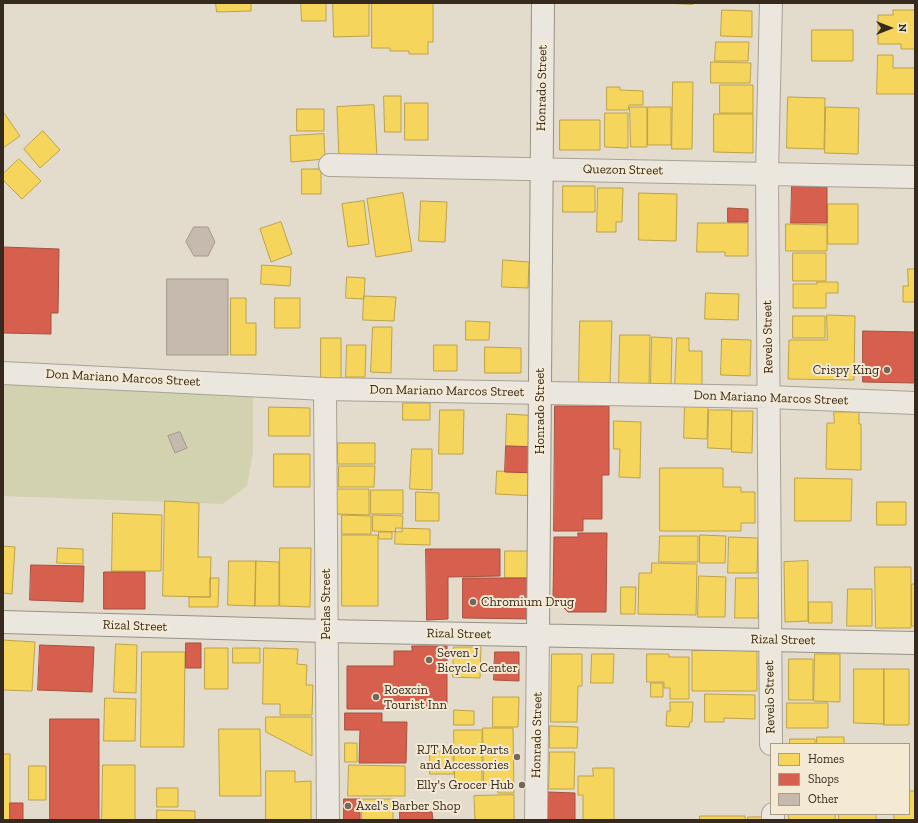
<!DOCTYPE html>
<html>
<head>
<meta charset="utf-8">
<style>
	body { margin:0 }
	#map { position:relative; width:918px; height:823px; overflow:hidden; background:#e3dccd; font-family:"Zilla Slab",serif }
	canvas { display:block }
	.frame { position:absolute; inset:0; border:4px solid #362a1e; pointer-events:none }
	.legend { position:absolute; left:770px; top:743px; width:140px; height:72px; box-sizing:border-box; background:#f4ead3; border:1px solid #a89d8b; margin:0; padding:5px 7px; list-style:none; font-size:12px; color:#362a1e }
	.legend li { display:flex; align-items:center; gap:8px; height:20px }
	.legend b { width:20px; border:1px solid #a89d8b }
	.north { position:absolute; left:870px; top:8px; width:40px; height:40px; -webkit-text-stroke:3px #f4ead3; paint-order:stroke; rotate:90deg; font-size:11px; font-weight:700; line-height:16px; text-align:center; color:#362a1e }
	.north::after { content:''; display:block; margin:auto; width:14px; height:18px; background:#362a1e; clip-path:polygon(50% 0,100% 100%,50% 72%,0 100%) }
</style>
</head>
<body>
<div id="map">
<canvas width="918" height="823"></canvas>
<div class="frame"></div>
<ul class="legend">
<li><b style="height:11px;background:#f6d55c"></b>Homes</li>
<li><b style="height:11px;background:#d6604d"></b>Shops</li>
<li><b style="height:11px;background:#c6baae"></b>Other</li>
</ul>
<div class="north">N</div>
</div>
<script>
const ctx = document.querySelector('canvas').getContext('2d');
ctx.lineJoin = 'round';
function fill(path, color) { ctx.fillStyle = color; ctx.fill(path, 'evenodd'); }
function strokePath(path, color, width, dash) { ctx.strokeStyle = color; ctx.lineWidth = width; ctx.lineCap = dash ? 'butt' : 'round'; ctx.setLineDash(dash || []); ctx.stroke(path); }
function drawText(font, color, halo, rows, align = 'center') {
  ctx.font = font + ' "Zilla Slab",serif'; ctx.lineWidth = 4; ctx.setLineDash([]); ctx.textBaseline = 'middle'; ctx.strokeStyle = halo; ctx.fillStyle = color; for (const [text, x, y, turn = 0] of rows) {
    ctx.save(); ctx.translate(x, y); ctx.rotate((+turn || 0) * Math.PI / 180); ctx.textAlign = isNaN(turn) ? turn : align; if (halo) ctx.strokeText(text, 0, 0); ctx.fillText(text, 0, 0); ctx.restore();
  }
}
fill(new Path2D(`
	M3,383L253,394V453L247,486L223,504L3,496Z`), '#d2d2b0');
const homes = new Path2D(`
	M216,3H251V11L217,12Z
	M301,3H326V21H302Z
	M333,3H369V36L334,37Z
	M372,3H433V42H428V54H409V51H390V48H372Z
	M661,3H693V4Z
	M722,10L752,11V37L721,36Z
	M893,10H915V49H901V44H878V15H893Z
	M812,30H853V61H812Z
	M716,42H749L748,61H715Z
	M878,55H893V68H915V94H877Z
	M711,62L751,63L750,83H711Z
	M673,82H693L692,149H672Z
	M720,85H753V113H720Z
	M607,87H620V90L643,91V105H629L628,110H607Z
	M384,96H401V132H385Z
	M788,97L825,98L824,149L787,148Z
	M405,103H428V140H405Z
	M374,105L377,156L339,158L337,107Z
	M630,107H647V147H631Z
	M648,107H671V145H648Z
	M826,107L859,108L858,154L825,153Z
	M297,109H324V131H297Z
	M4,113L20,136L3,148V114Z
	M605,113H628V148L605,147Z
	M714,114H753V153L714,152Z
	M560,120H600V150H560Z
	M43,131L60,150L40,168L24,149Z
	M324,134L325,159L291,162L290,136Z
	M19,159L41,181L22,199L3,180V174Z
	M302,169H321V194H302Z
	M563,186H595V212H563Z
	M598,188H623L622,222H616V232H597Z
	M403,193L412,251L376,257L367,199Z
	M639,193L677,194L676,241L639,240Z
	M364,201L369,244L348,247L342,204Z
	M421,201L447,202L445,242L419,241Z
	M828,204H858V244H828Z
	M281,222L292,254L271,262L260,229Z
	M698,223H748V256H725V252H697Z
	M786,224L827,225V251H786Z
	M793,253H826V281H793Z
	M503,260L529,262L528,288L502,287Z
	M262,265L291,267L290,286L261,284Z
	M908,269H915V302H903V286H908Z
	M347,277L365,278L364,299L346,298Z
	M817,282H838V293H826V308H793V284H817Z
	M706,293L739,294L738,320L705,319Z
	M364,296L396,297L394,321L363,320Z
	M231,298H246V323H256V355H231Z
	M275,298H300V328H275Z
	M827,315L855,316L854,380L788,379L789,340H827Z
	M793,316H825V338H793Z
	M466,321L490,322L489,340H466Z
	M580,321H612L610,383H579Z
	M373,327H392L391,373L371,372Z
	M620,335H650L649,385H619Z
	M652,337L672,338L671,385L651,384Z
	M321,338H341V379H321Z
	M677,338H689V351H702V389L675,388Z
	M722,339L751,340L750,376L721,375Z
	M347,345H366L365,377H346Z
	M434,345H457V371H434Z
	M485,347L521,348V373H485Z
	M403,403H430V420H403Z
	M685,404L708,405L707,439L684,438Z
	M269,407L310,408V436H269Z
	M440,410H464L463,454H439Z
	M709,410H732L731,449L708,448Z
	M732,411H753L752,453L732,452Z
	M834,412H859V424H861V470L826,469L827,423H834Z
	M507,414L541,416L540,447L506,446Z
	M614,421L641,422L640,478L619,477L620,449H614Z
	M338,443H375V464H338Z
	M412,449H432V490L410,489Z
	M274,454H310V487H274Z
	M339,466H375L374,487H339Z
	M660,468H723V487H741V492H755V523H741V531H660Z
	M497,471L539,473L538,496L496,494Z
	M795,478L852,479L851,521H795Z
	M337,489H369V515L337,514Z
	M371,490H403V514H371Z
	M416,492L439,493V521H416Z
	M165,501L199,503L198,557H211L210,597L163,596Z
	M877,502H906V525H877Z
	M113,513L162,515L161,571H112Z
	M342,515L371,516V534H342Z
	M373,515L403,516L402,532L373,531Z
	M396,528L430,529V545L395,544Z
	M379,532H392V539H379Z
	M342,535H378V606H342Z
	M700,535L726,536L725,563H700Z
	M660,536H698V562H659Z
	M729,537L758,538L757,573H728Z
	M3,546L15,547L12,594L3,593Z
	M58,548L83,549V564L57,563Z
	M280,548H311L310,607L280,606Z
	M505,551H535V578H505Z
	M229,561H256L255,606L228,605Z
	M256,561L279,562V606H255Z
	M808,561V621L785,622L784,562Z
	M652,563L697,564L696,615L638,614L639,573H651Z
	M875,567H911V628H876Z
	M699,576L726,577L725,617H698Z
	M210,578H219L218,607H189V597H210Z
	M736,578H759L758,618H735Z
	M912,584H915V626H912Z
	M621,587H636L635,614H621Z
	M848,589H872V626H847Z
	M809,602H832V623H809Z
	M3,640L35,642L32,691L3,690Z
	M116,644L137,645L136,693L114,692Z
	M454,647H481L480,678L453,677Z
	M205,648H228V689H205Z
	M233,648H260V663H233Z
	M264,648L298,649L297,664L307,665L306,685H313L312,715H280V704H263Z
	M757,650V691H692V651Z
	M142,652H185L184,747H141Z
	M552,654H582V686H578L577,722H551Z
	M592,654H614L613,683H591Z
	M647,654H669V657H689V699H670V688H664V682H647Z
	M815,654H840V702L814,701Z
	M789,659H813V700H789Z
	M854,669H884V724L854,723Z
	M884,669H909V725H884Z
	M651,683H663V697H651Z
	M705,694L755,695V719L724,718V722H705Z
	M493,697H519L518,727H493Z
	M105,698L136,699L135,741H104Z
	M670,702H693L692,722H690L689,727L666,726L667,711H670Z
	M787,703H828V728H787Z
	M454,710L474,711V725H454Z
	M266,717H312V756L266,732Z
	M550,726L578,727L577,748H550Z
	M483,728H513L514,793H498L497,785H484Z
	M219,729H260L261,796H220Z
	M454,730H482V785H455Z
	M817,737H844V744H817Z
	M790,739H815V744H790Z
	M345,743H357V762H345Z
	M430,752H453L454,774H430Z
	M550,752H575L574,789H549Z
	M3,754H10V820H3Z
	M103,765H135V820H102Z
	M349,765L405,766V796H348Z
	M29,766H46V800H29Z
	M593,768H614V820H583V795H578V776H593Z
	M266,771H295V782L311,781V820H266Z
	M157,788H178V807H157Z
	M909,791H915V820H894V814H909Z
	M514,795V820H475L474,796Z
	M362,799H393V820H362Z
	M157,810L195,811V820H157Z
	M789,814H835V820H789Z
	M839,814H876V820H839Z
	M700,816H745V820H700Z
	M748,817H767V820H748Z`);
fill(homes, '#f6d55c');
strokePath(homes, '#bca249', 1);
const shops = new Path2D(`
	M792,186H827V223H791Z
	M728,208L748,209V222H728Z
	M3,247L59,249L58,313H51V334L3,333Z
	M863,331L915,332V383L863,382Z
	M555,406H609V475H602V519H583V531H554Z
	M506,446L540,447L539,473L505,472Z
	M578,533H607L606,612H568L553,597L554,537H578Z
	M426,549H500V576L448,577V619L427,620Z
	M31,565L84,566L83,602L30,600Z
	M104,572H145V609H104Z
	M463,578H535L534,619L463,618Z
	M186,643H201V668H186Z
	M40,645L94,647L92,692L38,690Z
	M412,646H447V709H347V666H394V651H412Z
	M495,652H519V681L494,680Z
	M345,713H382V722H407L406,763H359L360,730H345Z
	M50,719H99V820H50Z
	M548,792L575,793V820H548Z
	M344,799H360V820H344Z
	M10,803H23V820H10Z
	M400,812H432L433,820H400Z`);
fill(shops, '#d6604d');
strokePath(shops, '#a6503f', 1);
const building = new Path2D(`
	M194,227H208L215,242L208,256H194L186,242Z
	M167,279H228V355H167Z
	M180,432L187,448L175,453L168,436Z`);
fill(building, '#c6baae');
strokePath(building, '#a3988c', 1);
const street = new Path2D(`
	M771,3L767,173L771,744
	M330,165L915,177
	M3,373L325,389L769,397L915,403
	M325,389L328,820
	M773,814V820
	M536,820L538,635`);
const secondary = new Path2D(`
	M3,622L326,631L915,643
	M538,635L543,3`);
strokePath(street, '#a8a196', 24);
strokePath(secondary, '#989186', 24);
strokePath(street, '#ebe7de', 22);
strokePath(secondary, '#ebe7de', 22);
for (const [x, y, r, color] of [
	[887,370,4,"#73685b"],
	[473,602,4,"#73685b"],
	[429,660,4,"#73685b"],
	[376,697,4,"#73685b"],
	[517,757,4,"#73685b"],
	[522,785,4,"#73685b"],
	[348,806,4,"#73685b"]
]) { const dot = new Path2D(); dot.arc(x, y, r, 0, 2 * Math.PI); ctx.fillStyle = color; ctx.fill(dot); strokePath(dot, '#f4ead3', 1.5); }
drawText('13px', '#362a1e', '#f4ead3', [
	["Honrado Street",542,88,-89],
	["Quezon Street",623,170,1],
	["Revelo Street",768,337,-91],
	["Don Mariano Marcos Street",123,378,3],
	["Don Mariano Marcos Street",447,391,1],
	["Don Mariano Marcos Street",771,398,2],
	["Honrado Street",540,411,-90],
	["Perlas Street",326,604,-90],
	["Rizal Street",135,626,2],
	["Rizal Street",459,634,1],
	["Rizal Street",783,640,1],
	["Revelo Street",770,697,-91],
	["Honrado Street",537,735,-89]
]);
drawText('13px', '#362a1e', '#f4ead3', [
	["Crispy King",879,370,"right"],
	["Chromium Drug",481,602],
	["Seven J",437,653],
	["Bicycle Center",437,668],
	["Roexcin",384,690],
	["Tourist Inn",384,705],
	["RJT Motor Parts",509,750,"right"],
	["and Accessories",509,765,"right"],
	["Elly's Grocer Hub",514,785,"right"],
	["Axel's Barber Shop",356,806]
], 'left');
</script>
</body>
</html>
